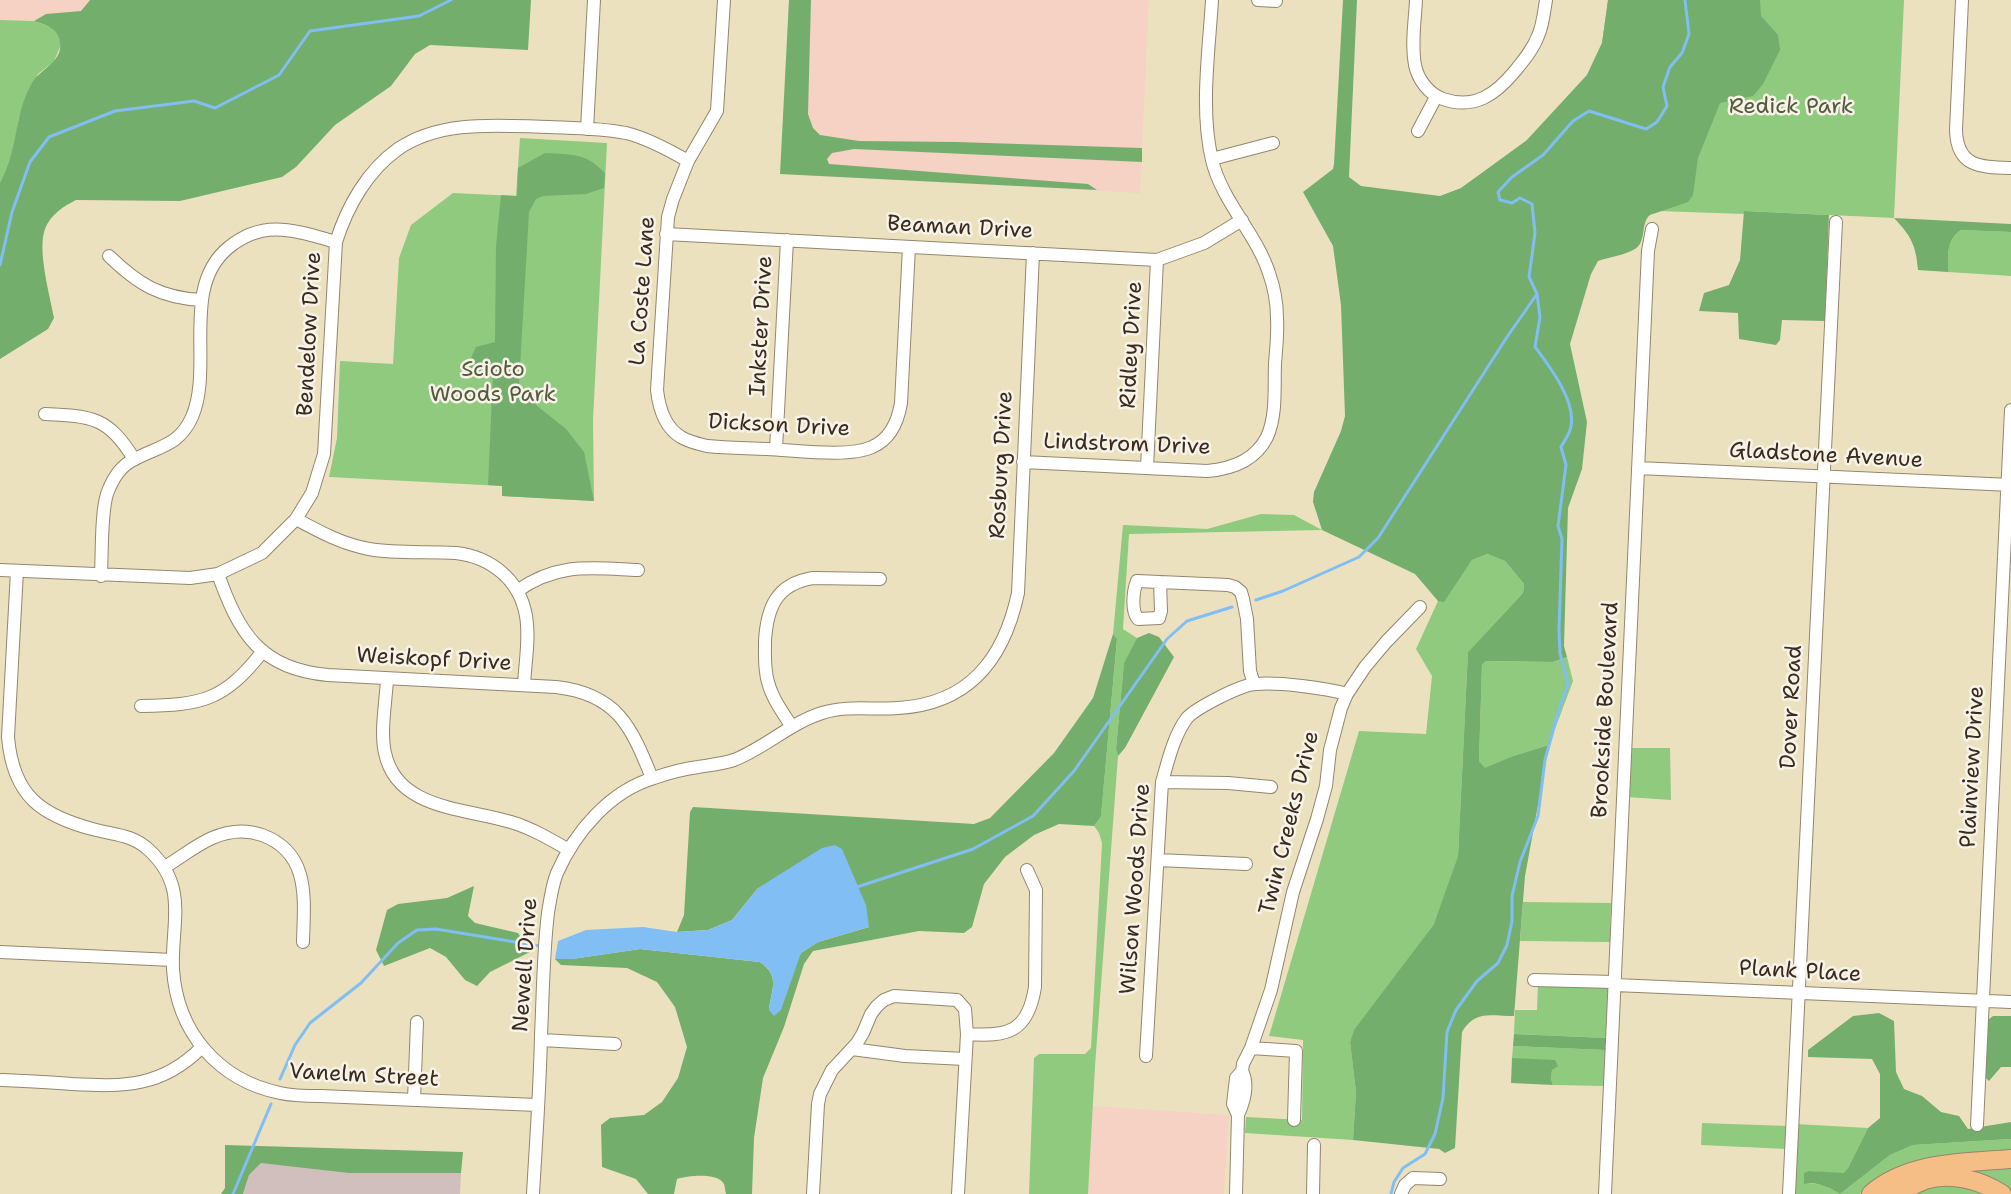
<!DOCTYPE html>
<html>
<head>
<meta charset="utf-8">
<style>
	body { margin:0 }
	canvas { display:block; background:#ece1bf }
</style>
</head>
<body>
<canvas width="2011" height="1194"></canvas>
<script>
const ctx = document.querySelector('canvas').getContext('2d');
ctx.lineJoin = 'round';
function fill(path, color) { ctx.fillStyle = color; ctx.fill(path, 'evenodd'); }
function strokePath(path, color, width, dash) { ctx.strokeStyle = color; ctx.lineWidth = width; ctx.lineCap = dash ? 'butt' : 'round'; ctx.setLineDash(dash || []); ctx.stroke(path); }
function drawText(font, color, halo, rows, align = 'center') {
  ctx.font = font + ' "Shantell Sans",sans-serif'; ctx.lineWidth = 5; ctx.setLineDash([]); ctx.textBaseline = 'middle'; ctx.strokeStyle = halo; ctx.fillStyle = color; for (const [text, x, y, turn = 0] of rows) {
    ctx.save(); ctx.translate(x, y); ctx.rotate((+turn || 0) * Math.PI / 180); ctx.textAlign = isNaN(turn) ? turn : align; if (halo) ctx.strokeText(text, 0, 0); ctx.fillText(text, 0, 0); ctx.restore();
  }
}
fill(new Path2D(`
	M0,0H89L82,11L46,14L34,21L0,20Z
	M789,0H1149L1140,193L781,174Z
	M1093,1106L1229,1115L1224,1194H1088Z`), '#f6d2c4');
fill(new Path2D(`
	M261,1163L413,1173H461L460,1194H243L249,1175Z`), '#d1bfbe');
fill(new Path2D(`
	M1608,0H1904L1894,218L1745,211L1744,214L1659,211V208L1527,140L1587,75L1602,43Z
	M0,20L34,21L51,27L58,33L61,45L54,61L38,74L19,118L12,157L7,172L0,183Z
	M520,138L607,143L593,420L594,501L502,496V486L329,477L337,438L340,361L393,364L399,258L411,225L453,193L516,196Z
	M1961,230L2011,232V276L1948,272C1949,255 1945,241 1961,230Z
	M1261,514L1294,515L1322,530L1129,534L1123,629L1137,638L1124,664L1116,749L1118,756L1095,1066L1088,1194H1029L1034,1058L1039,1054H1085L1091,1048L1102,843L1099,833L1094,826L1101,815L1117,640L1113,634L1123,525L1207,529Z
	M1489,554L1505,561L1524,584L1523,593L1468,652L1458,856L1439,914L1434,924L1354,1031L1350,1042L1356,1092L1353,1140L1245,1133L1246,1117L1302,1120L1303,1040L1269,1036L1359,731L1426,734L1432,676L1416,649L1438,601H1444L1472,560Z
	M1567,657L1573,681L1549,745L1513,756L1485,769L1479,761L1482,665L1486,661L1553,662Z
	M1630,748H1670L1671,800L1627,797Z
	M1523,902L1611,903L1610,942L1520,941Z
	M1538,984L1608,987L1606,1038L1514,1034L1515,1010H1537Z
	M1513,1046L1605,1050L1604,1086L1553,1085L1551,1079L1552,1070L1512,1058Z
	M1702,1123L1788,1126L1787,1149L1701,1145Z
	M1796,1124L1868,1128L1848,1168L1844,1174L1809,1171L1806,1183L1825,1185L1840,1194L1890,1155L1913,1145L2011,1139V1151C1958,1153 1900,1153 1860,1194H1793Z
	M2011,1163V1192L1993,1183L1959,1173Z
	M1931,1186H1962L1989,1194H1909Z`), '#90ca7e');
fill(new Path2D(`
	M90,0H531L528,50L430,45L415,54L391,86L335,125L296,167L282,177L180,201L76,200C64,206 50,215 45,229C37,250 50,296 54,318L48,329L0,359V183C18,152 14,114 32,83C40,69 63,61 60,43C59,28 46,25 34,21L46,14L81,11Z
	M789,0H811L808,114L813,128L820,135L859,141L957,142L1142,148V162L854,149L832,153L827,159L829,164L1088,184L1097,190L780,174Z
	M1343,0H1357L1349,177L1361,186L1440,196L1461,188L1527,140L1587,75L1602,43L1608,0H1760L1761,16L1778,35L1780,50L1763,84L1753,96L1720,103L1698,158L1693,195L1688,202L1650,215C1640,223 1647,242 1635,249C1625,255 1610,257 1598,261L1591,274L1570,344L1587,422L1582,469L1568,508L1564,646L1567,657L1553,662L1486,661L1482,665L1479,761L1485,768L1513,756L1549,745L1525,876L1514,1016C1491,1016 1475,1010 1462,1032L1455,1148L1445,1153L1439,1149L1353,1140L1356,1092L1350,1042L1354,1030L1434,924L1458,856L1468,652L1523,593L1524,584L1505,561L1488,554L1472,560L1444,602L1438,601L1415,574L1322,530L1313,502L1314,492L1341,431L1345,416L1341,305L1333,246L1303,192L1333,169L1334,164Z
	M545,153C572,155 585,152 605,173L604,188L586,194L543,196L536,199L529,212L519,385L521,393L566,429L584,452L594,501L502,496V486L488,485L493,374L470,371L469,362L476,347L495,342L496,246L501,195L517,196L518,168Z
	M1744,211L1829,215L1825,321L1782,320L1780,340L1776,345L1739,339L1738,313L1699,311L1704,293L1729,285L1740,260Z
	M1894,218L2011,224V232L1961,230C1945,241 1949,255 1948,272L1918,270C1916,245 1911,236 1894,218Z
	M1149,633L1159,637L1174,657L1125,748L1118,756L1116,749L1124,663L1137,638Z
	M1113,634L1117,639L1101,816L1094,826L1059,824L1034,835L1005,857L984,884L972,927L964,933L919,931L813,951L804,964L784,1027L763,1078L754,1138L752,1194H726C725,1191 725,1187 724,1184C717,1172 688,1176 677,1179L674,1194H648L636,1179L602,1167L601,1125L610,1118L644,1115L662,1102L678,1078L687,1047L675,1007L657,982L627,968L561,965L555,959H572L640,949L760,962C780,976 772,988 769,1009L801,953L818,942L869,927L758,888L732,920L708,930L677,932L684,915L690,812L693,807L974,824L990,818L1054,753L1093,698Z
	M474,886L468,916L475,923L518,933L530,952L490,972L477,986L465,980L446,957L430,948L384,966L376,950L387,910L398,904L447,898Z
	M1879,1013L1894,1021L1896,1072L1904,1089L1922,1096L1941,1112L1959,1116L1968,1129L2011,1122V1139L1913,1145L1890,1155L1840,1194C1829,1187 1817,1181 1804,1184V1173L1809,1171L1844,1173L1848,1168L1868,1128L1880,1118V1074L1872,1059L1808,1057V1050L1853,1016Z
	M1993,1016H2011V1067H2001L1989,1081L1985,1077L1988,1020Z
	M1514,1034L1606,1038L1605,1050L1513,1046Z
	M1512,1058L1555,1060L1558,1066L1552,1070L1551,1079L1553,1085L1511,1083Z
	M225,1145L463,1152L461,1173H349L261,1163L249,1175L243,1194H221L225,1188Z`), '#74ae6d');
fill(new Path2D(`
	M835,845L842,849L866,905L869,927L818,942L801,953L781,1010L774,1016L769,1010C772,989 780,975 760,962L640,949L572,959H555L558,941L586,930L643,927L677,932L708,930L732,920L758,888L822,848Z`), '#80bef3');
strokePath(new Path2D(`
	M0,265L12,212L30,162L49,137L115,111L194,101L215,108L279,75L310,31L419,16L451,0
	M1256,600L1283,591L1359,557L1378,538L1507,337L1537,294
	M857,887L973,849L1033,816L1074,771L1167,639L1187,621L1232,607
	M280,1079L295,1045L310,1023L361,983L398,943L417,930L436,929L540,946
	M233,1194L271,1104
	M1391,1194L1394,1182L1403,1168L1425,1154L1435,1134L1443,1098L1447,1032L1456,1010L1477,981L1498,963L1507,945L1512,921V896L1520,862L1538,816L1545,760L1559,709L1568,684L1560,653L1559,630L1562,539L1558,526L1566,465L1561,447C1564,441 1570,434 1571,426C1576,401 1550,367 1535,347L1540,317L1537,294L1529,277L1535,233L1532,204L1520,198L1512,203L1500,200L1498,192L1512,177L1543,155L1573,121L1589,111L1646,129L1657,122L1667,106L1663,87L1670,67L1682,53L1689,34L1685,0`), '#80bef3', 3);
const minor = new Path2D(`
	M724,0L717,111L688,161L673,199L668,217L657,390C659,408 664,427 681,437C689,442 699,444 707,446C727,448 748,448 767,449C795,450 848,458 872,447C891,439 898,421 901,403L909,247
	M1258,0L1276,1
	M1416,0C1415,21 1411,44 1415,65C1418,80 1429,94 1443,99C1475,110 1496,94 1515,71C1524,60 1533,49 1538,36C1543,25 1544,12 1546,0
	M1962,0L1956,130C1957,167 1980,167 2011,168
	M587,129L594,0
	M1418,131L1436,97
	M1212,159L1273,143
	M666,234L1157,260L1204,243L1242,220
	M109,256C138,284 160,298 202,300
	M45,414C92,416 108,417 134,459
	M776,449L787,240
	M1023,462L1207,471C1231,469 1255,461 1267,437C1277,415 1274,387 1275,364C1276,349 1278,334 1277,318C1277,304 1274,287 1269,273C1256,233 1222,202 1212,160C1200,110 1209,51 1212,0
	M1147,468L1157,260
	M1638,468L2011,485
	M296,519C320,532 342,544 369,549C397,554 427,551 456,553C491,557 520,580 526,616C530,638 525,663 524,685
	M0,570L190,578L218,574L262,553L296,519L312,493L324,454L336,242C347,207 367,171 398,149C442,119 499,126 549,127C574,128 601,128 626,133C647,138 669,150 688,161
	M17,571L8,737C13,796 41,816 96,830C116,835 133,835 149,850C189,887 171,923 173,969C177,1032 218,1080 280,1093C293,1096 307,1096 320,1096C344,1097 368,1098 393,1099C441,1101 489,1103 537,1105
	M218,574C239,633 260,669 328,675L556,687C617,694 631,726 652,778
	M101,576C102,554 101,513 107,494C112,480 121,465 135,459C159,446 179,446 192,417C214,366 180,288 228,248C264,218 296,231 336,242
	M1160,582L1161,611L1159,618L1138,619C1131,611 1133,591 1137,581L1228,585L1235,587L1241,592L1243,599L1247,619L1250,671L1254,684
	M517,591C558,562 591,568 638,570
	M387,679C386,701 380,732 385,753C397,810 466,808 511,822C531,828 550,839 569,850
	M141,706C202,705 224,701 263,651
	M792,727C783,713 772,698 768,682C764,669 765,655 765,641C767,608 776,584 813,578L880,579
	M1162,782L1228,783L1271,787
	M1158,860L1246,864
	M165,867C180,858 196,845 212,838C228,831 245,829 262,835C311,853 304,900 303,942
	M0,952L173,960
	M1534,980L1614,982
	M1615,985L2011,1002
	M967,1034C1008,1037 1028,1032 1035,987L1036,890L1027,870
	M541,1040L615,1044
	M1251,1048L1296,1051L1294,1120
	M852,1049L905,1056L965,1059
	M1146,1056L1162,782C1168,761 1174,735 1187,718C1196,708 1242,684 1256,684C1279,682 1325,688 1347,694
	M2,1080C25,1081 48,1082 72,1084C124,1087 162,1087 201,1048
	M414,1100L417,1022
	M1238,1115C1244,1102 1249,1085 1242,1071
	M1977,1125L2011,410
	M533,1194C536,1141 540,1088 541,1035C543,995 543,954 548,913C550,901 552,885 557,873C575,832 610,791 654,778C668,773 683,769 698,767C710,765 722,764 734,760C765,748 790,723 822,713C847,705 872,710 898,708C969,704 1004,659 1018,593L1033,253
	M813,1194L818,1104L820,1094L832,1070L857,1043L863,1033L871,1014L877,1006L884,1000L894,996L957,1000L965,1009L967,1034L958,1194
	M1236,1194L1238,1115L1233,1104L1236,1078L1242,1071L1243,1064L1251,1048L1271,990L1293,892L1317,819L1326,786L1330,750L1341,708L1347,694L1365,667L1386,642L1420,607
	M1313,1194L1314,1145
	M1401,1194L1405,1185L1413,1178L1440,1179
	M1605,1194L1648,251L1652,229
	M1789,1194L1836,222`);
const highway = new Path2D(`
	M1871,1194C1909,1161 1964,1163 2011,1159
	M1895,1194C1905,1189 1915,1184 1925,1180C1950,1172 1981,1180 2002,1194`);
strokePath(minor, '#94866e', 14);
strokePath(highway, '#94866e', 20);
strokePath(minor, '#fff', 12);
strokePath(highway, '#f6be87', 18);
drawText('22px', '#545a3b', '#f7f3e8', [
	["Redick Park",1791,107],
	["Scioto",493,370],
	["Woods Park",493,395]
]);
drawText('22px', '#3b2a1e', '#f7f3e8', [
	["Beaman Drive",960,228,3],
	["La Coste Lane",643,291,-86],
	["Inkster Drive",762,326,-87],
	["Bendelow Drive",310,334,-87],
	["Ridley Drive",1132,345,-87],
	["Dickson Drive",779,426,3],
	["Lindstrom Drive",1127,445,2],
	["Gladstone Avenue",1826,456,3],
	["Rosburg Drive",1002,465,-87],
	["Weiskopf Drive",434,660,3],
	["Dover Road",1792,707,-87],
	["Brookside Boulevard",1606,710,-87],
	["Plainview Drive",1973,767,-87],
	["Twin Creeks Drive",1290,823,-76],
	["Wilson Woods Drive",1136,889,-86],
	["Newell Drive",526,965,-86],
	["Plank Place",1800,972,3],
	["Vanelm Street",364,1076,3]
]);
</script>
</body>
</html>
